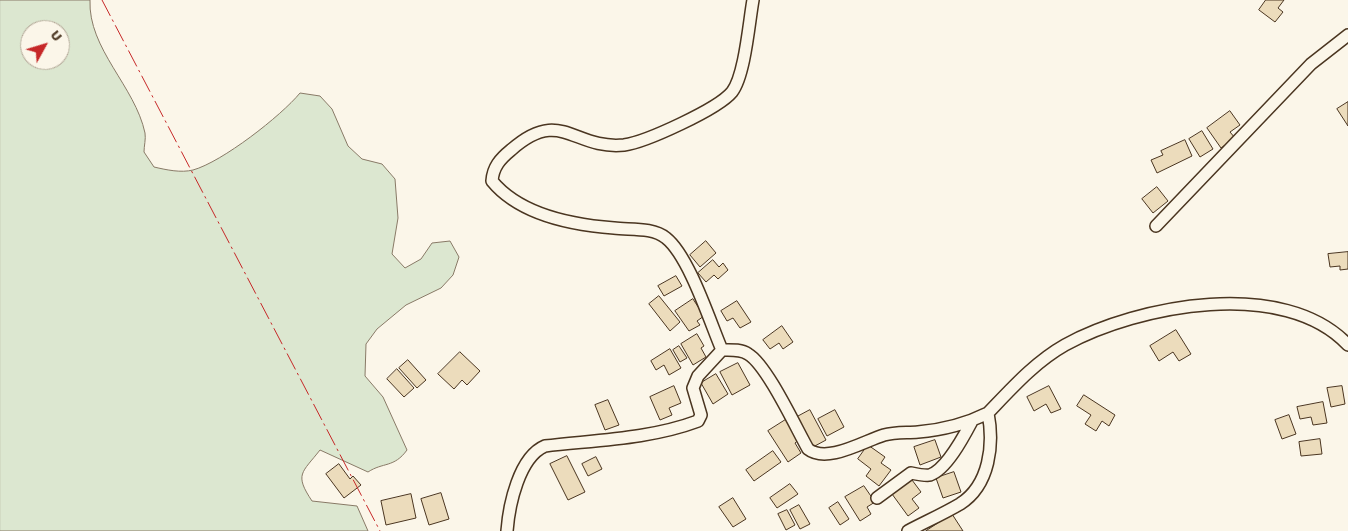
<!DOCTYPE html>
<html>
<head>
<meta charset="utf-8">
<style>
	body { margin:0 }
	#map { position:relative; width:1348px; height:531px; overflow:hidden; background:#fbf6e9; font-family:Signika,sans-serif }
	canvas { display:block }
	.north { position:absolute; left:20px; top:20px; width:50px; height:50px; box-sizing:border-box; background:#fbf6e9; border:1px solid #b4a999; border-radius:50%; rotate:51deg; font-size:14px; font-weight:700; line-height:20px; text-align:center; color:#4a3520 }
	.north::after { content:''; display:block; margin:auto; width:18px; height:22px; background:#c62828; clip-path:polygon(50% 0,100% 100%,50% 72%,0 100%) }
</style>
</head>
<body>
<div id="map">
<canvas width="1348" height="531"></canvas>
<div class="north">U</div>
</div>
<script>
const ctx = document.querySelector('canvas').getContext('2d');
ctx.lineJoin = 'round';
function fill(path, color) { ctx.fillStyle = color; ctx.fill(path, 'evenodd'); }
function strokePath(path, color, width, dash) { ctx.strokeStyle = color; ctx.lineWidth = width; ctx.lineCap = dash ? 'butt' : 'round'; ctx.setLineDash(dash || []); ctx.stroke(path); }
const green = new Path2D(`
	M0,0H90C88,49 135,86 145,133C146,139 144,146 144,152L154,167C167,170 181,173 193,170C222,162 281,116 300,93L320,96L332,109L348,146L362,159L382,164L395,179L398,218L392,254L405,268L421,259L432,243L450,241L459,257L453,275L441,288L406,305L377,329L366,344L365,376L383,397L407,450C394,468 383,462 368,472L320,450C302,473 294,474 312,501L357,506L368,531H0ZM30,30H60V60H30Z`);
fill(green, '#dce7d0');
strokePath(green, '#887966', 1);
const building = new Path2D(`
	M1266,0H1284L1278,8L1283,12L1275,22L1259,10Z
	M1348,102V126L1337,109Z
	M1230,111L1240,125L1230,132L1235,138L1221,148L1207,128Z
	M1202,131L1213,149L1200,157L1189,139Z
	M1185,140L1192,156L1157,173L1151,160L1163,155L1161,151Z
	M1157,187L1168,201L1153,213L1142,199Z
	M706,241L716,253L700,267L690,255Z
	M1348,252V269L1340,270V266L1330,267L1328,254Z
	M713,260L719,267L723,263L728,270L718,279L714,275L706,282L698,273Z
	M676,276L682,286L664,296L658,286Z
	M659,296L680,322L670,331L649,304Z
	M693,299L704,316L697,321L700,325L689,331L675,311Z
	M737,301L751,322L740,328L733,318L727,321L721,311Z
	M782,326L793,342L783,349L779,343L770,349L763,340Z
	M1176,330L1191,354L1179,361L1173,352L1159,361L1150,346Z
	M697,334L704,346L701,348L706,357L693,365L681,344Z
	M679,346L687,358L680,362L673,350Z
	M670,349L681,368L669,375L664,365L656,370L651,361Z
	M460,352L480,371L467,385L462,380L454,389L438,374Z
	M408,360L426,380L417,388L399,368Z
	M738,363L750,385L732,395L720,372Z
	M397,369L414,388L404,397L387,379Z
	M716,374L728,394L713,404L701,383Z
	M674,386L681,403L669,408L672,415L660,420L650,397Z
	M1049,386L1061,409L1051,413L1046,404L1034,411L1027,397Z
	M1342,386L1345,404L1331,407L1327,388Z
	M1084,395L1115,415L1109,426L1102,421L1096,431L1085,424L1091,415L1077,406Z
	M608,400L619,425L605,430L595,405Z
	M1323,402L1327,423L1313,425L1311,417L1300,419L1297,407Z
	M810,410L826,440L813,447L797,417Z
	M835,410L844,427L827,436L818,419Z
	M1289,415L1296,434L1282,439L1275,420Z
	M787,419L800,439L795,443L801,453L788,462L768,431Z
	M1320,439L1322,454L1301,456L1299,442Z
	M935,440L941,457L920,465L914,447Z
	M868,445L885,457L881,463L891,470L879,486L866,476L871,469L858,459Z
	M773,451L781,462L754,481L746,470Z
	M567,456L585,492L568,500L550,464Z
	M596,457L602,469L588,476L582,464Z
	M339,464L350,479L353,476L361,485L344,498L326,474Z
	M954,472L961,492L943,498L936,478Z
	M912,480L921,492L912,499L919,508L908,516L892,494Z
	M790,484L798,494L777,508L770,498Z
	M864,486L875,502L867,507L871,514L860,521L845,497Z
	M441,493L449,519L429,525L421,499Z
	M411,494L416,518L386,525L381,501Z
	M733,498L746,519L733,527L719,507Z
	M838,502L849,519L840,525L829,508Z
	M799,505L810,524L800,529L790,510Z
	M787,510L795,525L786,530L778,514Z
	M952,514L963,531H926Z`);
fill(building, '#ecdcbc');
strokePath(building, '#4a3520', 1);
const minor = new Path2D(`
	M753,0C749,22 745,75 732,92C718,109 646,142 624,145C573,150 561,106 511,150C500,159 493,167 492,181C520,215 573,225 614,228C630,230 653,227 666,238C689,256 710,322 722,350C730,350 741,349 748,354C767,365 796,428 808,449C827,464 864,441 884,435C895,432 907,433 918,432C942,430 968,423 988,413
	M1156,226L1311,64L1348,35
	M877,498L911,473C916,474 926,476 930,475C947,469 964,436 972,421
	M507,531C509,505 519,457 545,446C596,440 650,439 698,421L701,415L693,388L698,376L722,350
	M908,531C925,522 943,514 960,504C990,485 994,444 988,413C1012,388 1035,362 1065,345C1138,305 1284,277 1348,345`);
strokePath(minor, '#4a3520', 14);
strokePath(minor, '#fbf6e9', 11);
strokePath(new Path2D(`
	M102,0L380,531`), '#c62828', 1, [18, 4, 2.5, 4]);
</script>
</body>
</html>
